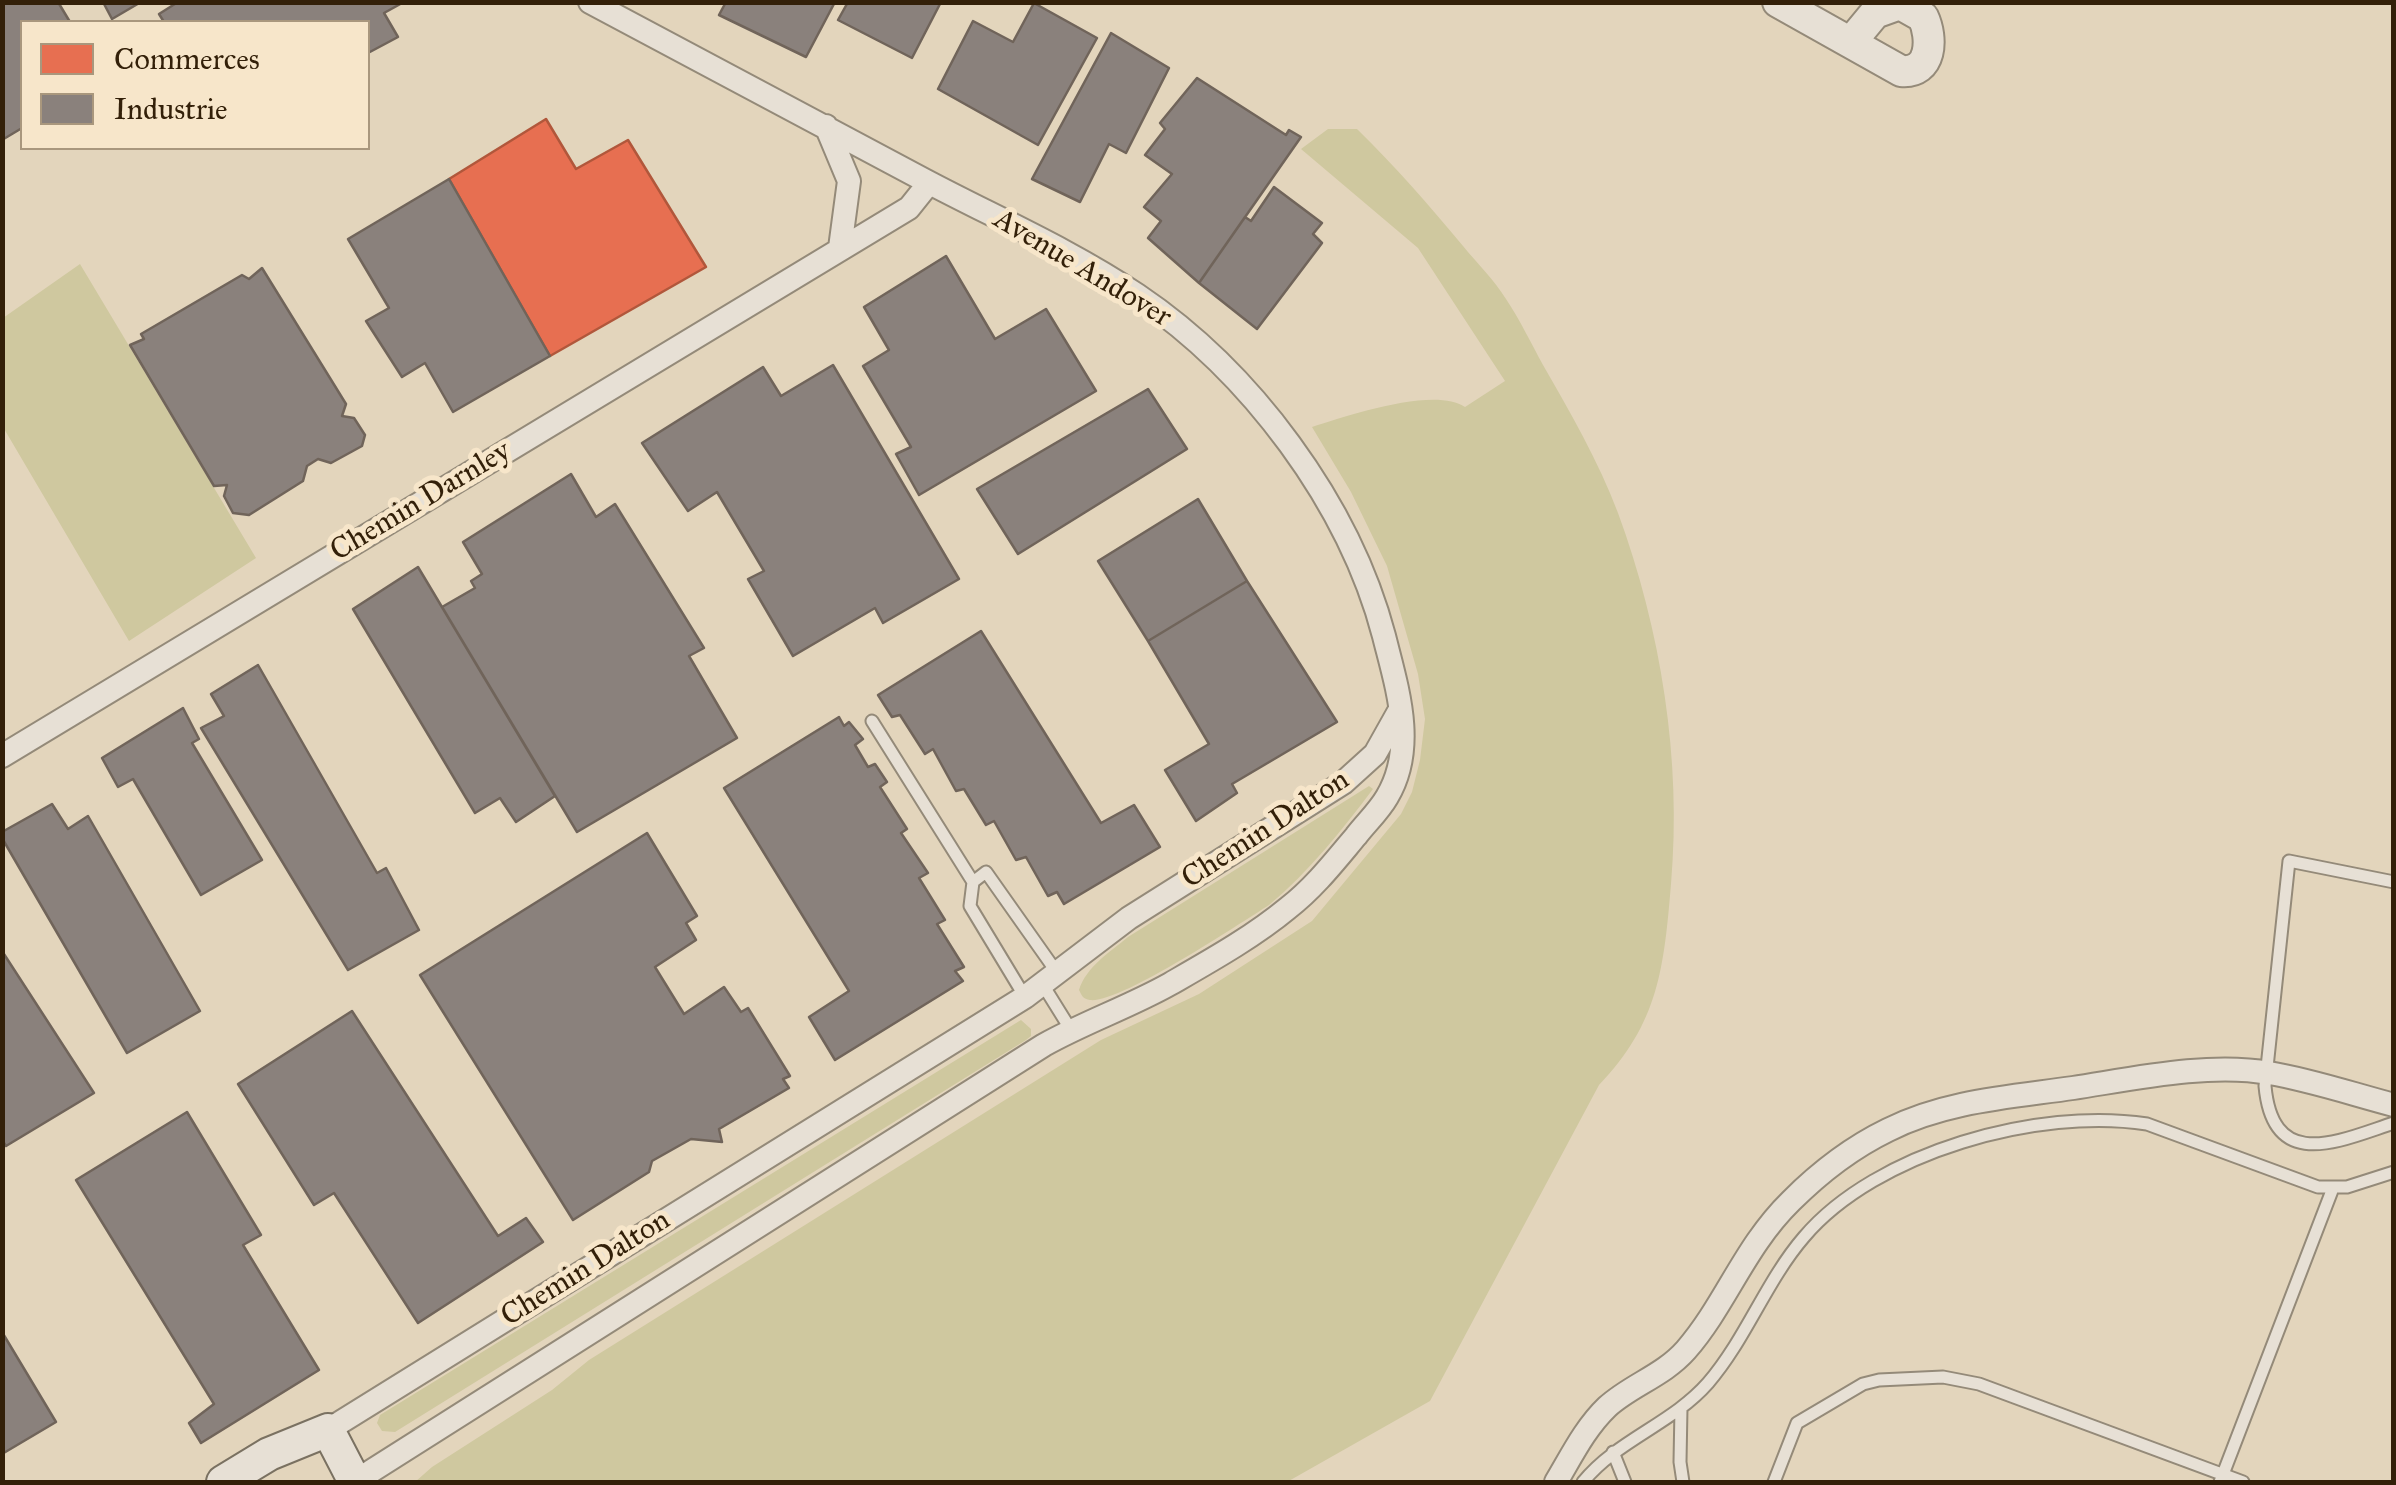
<!DOCTYPE html>
<html>
<head>
<meta charset="utf-8">
<style>
	body { margin:0 }
	#map { position:relative; width:2396px; height:1485px; overflow:hidden; background:#e3d5bc; font-family:"IM FELL Great Primer",serif }
	canvas { display:block }
	.frame { position:absolute; inset:0; border:5px solid #332009; pointer-events:none }
	.legend { position:absolute; left:20px; top:20px; width:350px; height:130px; box-sizing:border-box; background:#f7e6ca; border:2px solid #a9977d; margin:0; padding:12px 18px; list-style:none; font-size:30px; color:#332009 }
	.legend li { display:flex; align-items:center; gap:20px; height:50px }
	.legend b { width:50px; border:2px solid #a9977d }
</style>
</head>
<body>
<div id="map">
<canvas width="2396" height="1485"></canvas>
<div class="frame"></div>
<ul class="legend">
<li><b style="height:28px;background:#e76f51"></b>Commerces</li>
<li><b style="height:28px;background:#8a817c"></b>Industrie</li>
</ul>
</div>
<script>
const ctx = document.querySelector('canvas').getContext('2d');
ctx.lineJoin = 'round';
function fill(path, color) { ctx.fillStyle = color; ctx.fill(path, 'evenodd'); }
function strokePath(path, color, width, dash) { ctx.strokeStyle = color; ctx.lineWidth = width; ctx.lineCap = dash ? 'butt' : 'round'; ctx.setLineDash(dash || []); ctx.stroke(path); }
function drawText(font, color, halo, rows, align = 'center') {
  ctx.font = font + ' "IM FELL Great Primer",serif'; ctx.lineWidth = 10; ctx.setLineDash([]); ctx.textBaseline = 'middle'; ctx.strokeStyle = halo; ctx.fillStyle = color; for (const [text, x, y, turn = 0] of rows) {
    ctx.save(); ctx.translate(x, y); ctx.rotate((+turn || 0) * Math.PI / 180); ctx.textAlign = isNaN(turn) ? turn : align; if (halo) ctx.strokeText(text, 0, 0); ctx.fillText(text, 0, 0); ctx.restore();
  }
}
fill(new Path2D(`
	M1328,129H1357C1395,166 1429,205 1463,246C1477,263 1494,280 1506,299C1520,320 1531,343 1543,365C1570,412 1599,462 1618,513C1661,630 1682,760 1671,884C1664,967 1659,1023 1599,1085L1430,1401L1287,1482H415L432,1467L552,1390L589,1360L1101,1040L1199,994L1312,921L1401,814L1412,792L1420,760L1425,719L1418,674L1387,566L1351,492L1312,427C1346,416 1435,386 1465,407L1505,381L1418,248L1301,149Z
	M80,264L256,558L129,641L3,427V318Z
	M1369,786L1373,789C1342,830 1309,872 1269,905C1239,924 1119,1004 1090,1000C1083,999 1082,996 1079,990C1086,967 1110,952 1128,937Z
	M1021,1020L1031,1029V1036L1026,1040L395,1432L382,1431L377,1423L380,1415Z`), '#cfc89f');
const shops = new Path2D(`
	M546,119L576,169L628,140L706,267L550,356L449,179Z`);
fill(shops, '#e76f51');
strokePath(shops, '#b1573b', 2.5);
const industry = new Path2D(`
	M2,2H58L70,22H22V128L2,140Z
	M103,2H141L112,19Z
	M178,2H404L384,13L398,37L368,53V22H164L159,14Z
	M726,2H835L806,57L719,15Z
	M848,2H941L912,58L838,20Z
	M1034,3L1097,38L1038,145L938,89L973,21L1013,42Z
	M1111,33L1169,68L1126,153L1109,144L1080,202L1032,179Z
	M1197,78L1286,135L1289,130L1301,137L1199,283L1148,238L1161,221L1144,207L1172,174L1145,155L1165,129L1160,123Z
	M449,179L550,356L453,412L425,363L402,377L366,321L389,308L348,239Z
	M1274,187L1322,223L1313,234L1322,243L1257,329L1199,283L1245,217L1251,221Z
	M946,256L995,339L1046,309L1096,391L919,495L896,454L911,447L863,366L889,350L864,307Z
	M262,268L346,404L342,416L354,418L365,435L362,446L331,463L318,459L307,466L303,481L249,515L233,513L224,496L227,485L214,486L130,345L144,339L141,334L242,275L249,279Z
	M833,365L959,579L883,623L875,608L793,656L748,579L764,571L717,492L688,511L642,443L763,367L781,396Z
	M1148,389L1187,449L1018,554L977,489Z
	M571,474L596,517L615,504L704,648L689,656L737,738L577,832L442,607L475,588L471,581L482,574L463,542Z
	M1198,499L1247,581L1148,641L1098,561Z
	M418,567L555,796L516,822L500,798L475,813L353,609Z
	M1247,581L1337,722L1232,784L1237,793L1196,821L1165,770L1209,744L1148,641Z
	M981,631L1101,823L1134,805L1160,847L1064,904L1057,892L1048,896L1026,857L1016,860L994,821L986,825L964,789L956,791L933,749L925,754L900,715L892,717L878,695Z
	M258,665L377,873L386,868L419,930L348,970L201,728L224,716L211,694Z
	M183,708L199,739L192,743L262,860L201,895L133,779L118,787L102,758Z
	M839,717L844,726L849,722L863,739L855,745L868,767L875,764L887,782L880,787L907,829L901,833L928,873L919,878L945,920L937,924L964,967L955,971L963,981L835,1060L809,1017L849,991L724,788Z
	M52,804L68,829L88,816L200,1011L127,1053L2,838V832Z
	M647,833L697,916L686,923L696,940L655,967L684,1014L724,987L741,1012L748,1008L790,1076L783,1079L789,1088L719,1129L722,1142L691,1139L652,1161L649,1172L573,1220L420,975Z
	M2,951L94,1093L6,1146L2,1140Z
	M352,1011L498,1236L526,1218L543,1242L418,1323L334,1193L314,1205L238,1084Z
	M187,1112L261,1235L243,1245L319,1370L201,1443L189,1423L214,1404L76,1180Z
	M2,1332L56,1422L2,1454Z`);
fill(industry, '#8a817c');
strokePath(industry, '#70645a', 2.5);
const service = new Path2D(`
	M872,721L973,882
	M2394,882L2289,861L2265,1086C2273,1174 2341,1140 2394,1123
	M1043,985L1071,1030
	M1025,997L970,906L973,882L986,872L1058,974
	M1681,1408L1680,1462L1683,1482
	M1613,1452L1625,1482
	M1583,1482C1617,1440 1672,1424 1708,1383C1746,1339 1766,1281 1804,1237C1876,1152 2039,1107 2147,1124L2318,1187H2347L2394,1172
	M1774,1482L1797,1423L1863,1384L1879,1380L1943,1377L1979,1384L2243,1482
	M2220,1482L2333,1188`);
const minor = new Path2D(`
	M826,126L849,181L840,248
	M2,756L909,208L929,183
	M328,1430L1025,997L1129,918L1343,783L1375,754L1398,713
	M354,1482L1044,1045C1085,1022 1129,1007 1170,984C1210,961 1253,937 1288,908C1314,888 1335,861 1356,836C1366,823 1379,811 1387,797C1417,747 1397,688 1384,636C1349,503 1250,371 1137,295C1070,250 996,218 926,181C814,121 702,62 590,2
	M1556,1482C1571,1457 1585,1428 1607,1407C1631,1385 1663,1376 1686,1350C1726,1304 1744,1247 1791,1201C1819,1173 1853,1147 1888,1130C1945,1101 2011,1097 2073,1088C2132,1079 2209,1062 2269,1073C2311,1080 2352,1094 2394,1105`);
const tertiary = new Path2D(`
	M1778,2L1901,71C1932,74 1933,38 1923,17L1900,4L1875,13L1851,42`);
const secondary = new Path2D(`
	M223,1482L269,1454L328,1430L355,1482`);
strokePath(service, '#948a79', 15);
strokePath(minor, '#948a79', 26);
strokePath(tertiary, '#948a79', 34);
strokePath(secondary, '#7a7161', 36);
strokePath(service, '#e7e0d5', 11);
strokePath(minor, '#e7e0d5', 22);
strokePath(tertiary, '#e7e0d5', 30);
strokePath(secondary, '#e7e0d5', 32);
drawText('30px', '#332009', '#f7e6ca', [
	["Avenue Andover",1082,269,31],
	["Chemin Darnley",421,502,-31],
	["Chemin Dalton",1266,830,-33],
	["Chemin Dalton",586,1269,-32]
]);
</script>
</body>
</html>
